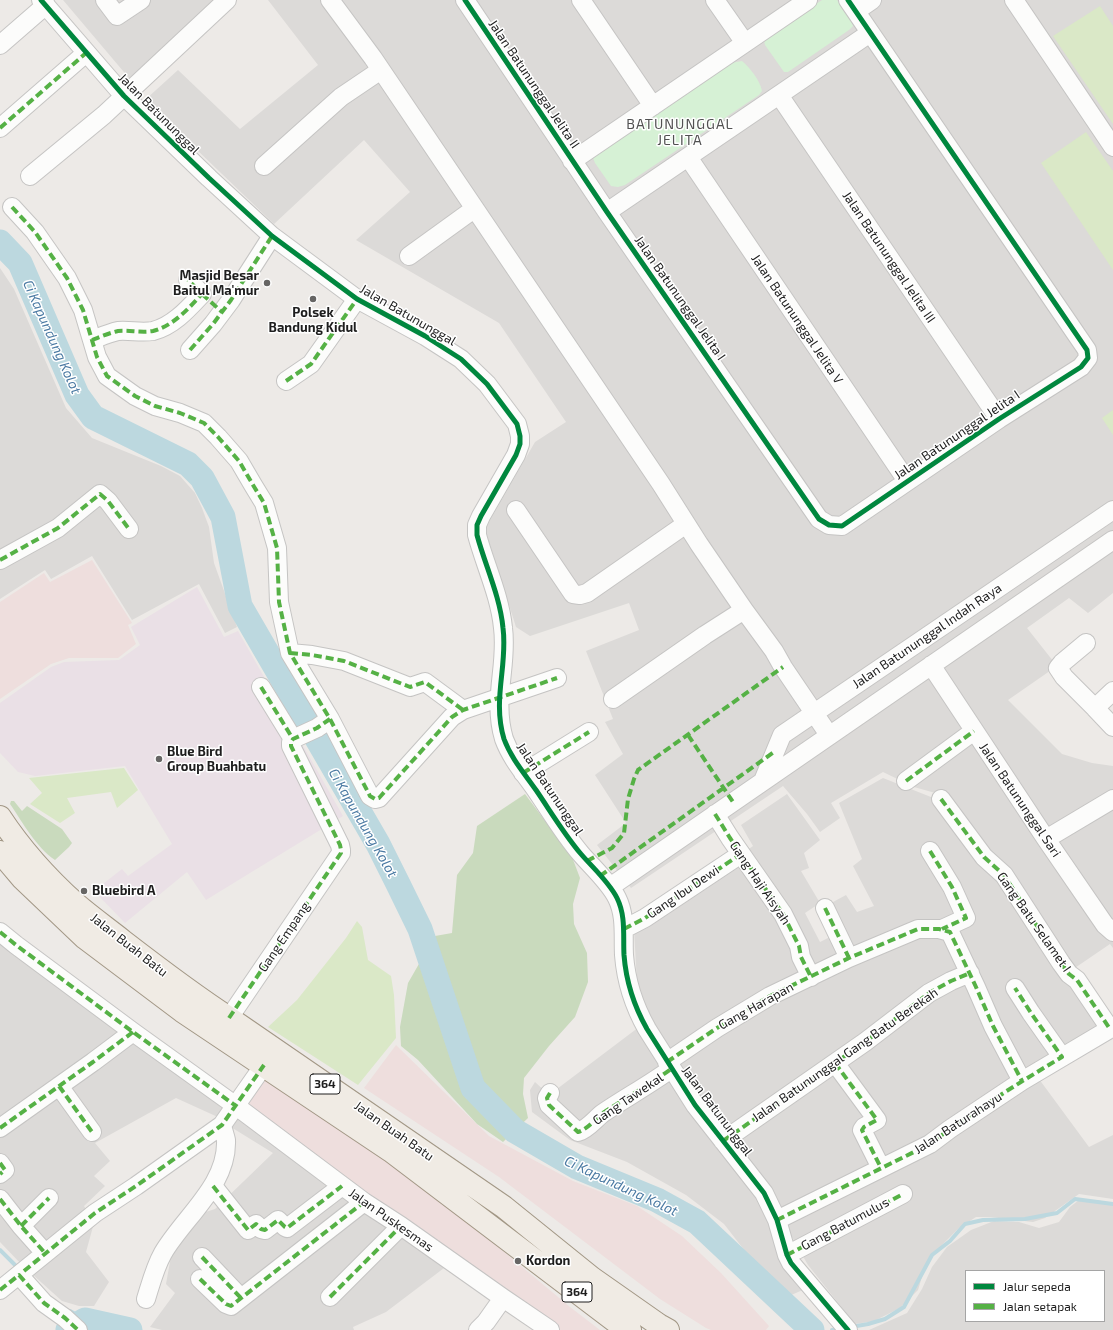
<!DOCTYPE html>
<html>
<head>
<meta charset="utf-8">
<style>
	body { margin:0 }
	#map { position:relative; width:1113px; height:1330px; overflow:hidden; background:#edeae7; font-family:"Exo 2",sans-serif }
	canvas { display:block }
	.legend { position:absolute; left:965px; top:1270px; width:140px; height:52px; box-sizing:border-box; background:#fff; border:1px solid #a5a5a5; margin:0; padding:5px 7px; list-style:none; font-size:12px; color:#1e1e1e }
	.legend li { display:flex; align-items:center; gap:8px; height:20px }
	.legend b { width:20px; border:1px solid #a5a5a5 }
</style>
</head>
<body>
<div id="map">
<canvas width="1113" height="1330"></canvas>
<ul class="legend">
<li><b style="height:5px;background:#00873e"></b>Jalur sepeda</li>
<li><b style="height:5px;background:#55b145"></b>Jalan setapak</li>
</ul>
</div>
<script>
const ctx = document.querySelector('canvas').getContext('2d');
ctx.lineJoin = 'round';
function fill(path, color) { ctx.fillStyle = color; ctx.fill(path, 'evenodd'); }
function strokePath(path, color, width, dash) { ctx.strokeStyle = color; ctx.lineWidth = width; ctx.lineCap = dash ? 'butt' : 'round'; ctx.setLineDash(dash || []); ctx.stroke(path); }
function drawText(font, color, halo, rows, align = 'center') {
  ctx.font = font + ' "Exo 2",sans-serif'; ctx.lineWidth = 3; ctx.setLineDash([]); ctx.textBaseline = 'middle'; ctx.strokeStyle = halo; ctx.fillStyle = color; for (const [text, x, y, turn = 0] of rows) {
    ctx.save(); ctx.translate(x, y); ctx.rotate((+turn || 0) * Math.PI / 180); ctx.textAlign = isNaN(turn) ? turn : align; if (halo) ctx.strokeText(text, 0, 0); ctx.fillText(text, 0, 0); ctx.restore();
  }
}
fill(new Path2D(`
	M63,0H223L134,84Z
	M268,0H1113V593L1088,613L1069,598L1027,628L1057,666L1008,700L1062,754L1092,763L1113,766V948L1110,944L1066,974L946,796L914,787L883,772L831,803L840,818L820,832L807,814L783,786L631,888L597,845L626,823L595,775L623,754L605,722L613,719L586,651L639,630L629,603L530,636L516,627L485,529L535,442L566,422L499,323L356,240L410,192L364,140L274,224L145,100L178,70L240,129L318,65Z
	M0,268L14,289L66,408L92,438L161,466L180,476L195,493L202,508L209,527L214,563L237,627L225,633L199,584L132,620L92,556L51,579L45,570L0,599Z
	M883,778L936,799L963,829L1098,1026L954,1123L784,1214L667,1054L638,1001L634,929L753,846L741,825L787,794L820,840L804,853L809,868L801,871L820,903L805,913L820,942L832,936L822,908L846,895L857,912L874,906L853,866L862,859L839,803Z
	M0,932L224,1105L220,1118L176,1098L95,1143L110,1161L94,1176L105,1186L84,1206L94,1223L86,1252L109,1282L94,1306H79L62,1301L22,1265L0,1242Z
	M639,1027L763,1198L805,1289L789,1296L759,1269L724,1224L686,1195L627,1162L570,1140L532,1112L530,1090L535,1082L549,1095Z
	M1039,1079L1089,1147L1113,1135V1199L1079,1194L1045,1218L1033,1222L990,1217H976L959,1228L933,1254L925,1267L918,1290L900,1308L874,1321L855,1324L808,1265L782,1220Z
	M236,1110L448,1265L386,1312L353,1327L354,1330H162L150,1327L175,1293L166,1284L173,1245L187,1218L215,1209L273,1153L226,1124Z
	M1079,1200H1097L1113,1204V1330H869L907,1313L922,1289L932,1267L947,1247L971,1230L994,1221L1019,1222L1039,1228L1059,1222L1070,1207ZM966,1271H1104V1321H966Z`), '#dcdad8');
fill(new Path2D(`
	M92,560L132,623L128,625L136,644L118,658H69L51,664L0,699V602L44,573L50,582Z
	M396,1045L489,1136L573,1181L637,1206L682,1236L721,1273L769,1326L766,1330H711L706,1328L660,1299L499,1177L364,1088Z
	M261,1076L430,1190L570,1307L600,1330H550L238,1105Z`), '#eededd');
fill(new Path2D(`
	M197,587L224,637L238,631L343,816L206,900L187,872L125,923L94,891L122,869L128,876L172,844L125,766L35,776L18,772L0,753V703L51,667L64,662L119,660L140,645L131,627Z`), '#eae0e6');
fill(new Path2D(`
	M1100,6L1113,26V124L1053,36Z
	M1086,132L1113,171V270L1041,163Z
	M1113,410V435L1102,418Z
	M124,768L138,790L117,808L111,792L67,798L75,813L60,823L30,804L42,793L29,778Z
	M357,921L362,927L368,960L391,976L394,995L396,1038L358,1085L268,1027L297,1000L346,938Z`), '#dae8c7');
fill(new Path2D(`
	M525,794L572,857L580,878L573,904L574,924L587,953L588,982L575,1017L549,1046L524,1078L523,1094L528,1118L503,1142L477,1124L418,1060L401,1046L400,1027L408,983L435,936L452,933L457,875L473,853L477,826Z
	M11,801H14L22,811L27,806L62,829L72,843L69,847L55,860C36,847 23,823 10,804Z`), '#c9dabd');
fill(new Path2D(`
	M822,0H837L851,20L853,26L849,30L788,72H784L765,45L764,40L768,36Z
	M742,61C750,68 760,80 762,91L759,95L625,185L618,187L611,186L595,163L593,158L599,151L731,63Z`), '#d6f1d5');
strokePath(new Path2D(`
	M0,1250L19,1269
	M70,1311L85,1320
	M851,1327L868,1324L885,1319L904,1307L932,1255L950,1241L965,1224L983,1220L1025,1219L1057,1213L1075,1199L1113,1204
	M832,1330L841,1329`), '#bcd8df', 4);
strokePath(new Path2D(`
	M0,242L20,263L77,395L93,417L188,464L202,478L223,517L240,606L378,844L399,886L420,929L473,1088L515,1131L577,1167L657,1200L697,1222L812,1330
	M68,1330L85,1320L130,1330`), '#bcd8df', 25);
const minor = new Path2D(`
	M41,0L124,96L209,178L272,236L357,299L425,336L461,359L487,384L517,424L520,436V444L516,455L481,516L477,525V535C485,565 500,596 503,628C508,665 492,699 504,739C511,758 524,773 536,790C551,812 564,834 581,854C593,868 609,882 617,898C626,916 623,936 624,955C626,981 634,1006 647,1029L695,1105L764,1193L777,1220L787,1255L791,1263L848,1330
	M105,0L117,16L141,0
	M330,0L373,58L661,484L699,544L744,610L774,651L783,667L829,735
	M465,0L607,212L819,519L829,525L842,526L999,419L1081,367L1088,358L1087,350L848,0
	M581,0L653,106
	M715,0L745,43
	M1014,0L1113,147
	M856,11L872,0
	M0,45L46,5
	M779,95L999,419
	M0,128L86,53
	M688,157L907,481
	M572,161L808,0
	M264,166L341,97L381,70
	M30,176L104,115L227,0
	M12,207L35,232L67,278L83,310L97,357L107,376L135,396L155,406L180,413L204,423L218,437L239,461L253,485L264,503L277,548L279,602L290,653L330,719L370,796L375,799L379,798L452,717L463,710L557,678
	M607,212L870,33
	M409,256L474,209
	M92,340C100,337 109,333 118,331C130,330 141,333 153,331C173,326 188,309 202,294L188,280
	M190,350L213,324L231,300L272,236
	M286,381L311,364L357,299
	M516,510L573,594L580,595L587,593L686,524
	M0,560L58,528L100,494L108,501L129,529
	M1086,643L1062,663L1058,668L1064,677L1095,708
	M290,653L312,655L344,661L410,687L425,682L463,710
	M931,665L1046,839L1105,925L1113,932
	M261,687L293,739
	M1113,691L1095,708L1113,727
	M613,699L705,635L744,610
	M523,773L589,732
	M763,781L782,735L1113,510
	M906,781L974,731
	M941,799L984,857L1004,875L1061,963L1069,974L1077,980L1110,1029
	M715,814L730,838L783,914L799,946L801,957L811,977
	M1046,839L1113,799
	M930,851L952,887L966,918L942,929
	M610,887L1113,540
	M825,908L849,958
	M624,929L645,918L741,854
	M0,932L16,945L133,1032L236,1106L364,1202L401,1226L503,1298L550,1330
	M1015,988L1031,1013L1062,1057
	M229,1018L341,853V850L340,845L291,746V742L293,739L317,728L330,719
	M667,1062L717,1028L770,996L849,958L918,929H939L950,932L976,987L993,1026L1022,1081
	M835,1063L877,1120L864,1127L862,1130L881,1168
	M59,1086L92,1132
	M550,1093L547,1098L549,1105L578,1132C588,1129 595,1119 603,1113C625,1098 649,1085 671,1069
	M0,1128L93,1062L133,1032
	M723,1141L865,1042L929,993L951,981L970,973
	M0,1163L5,1170L0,1174
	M213,1186L248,1230L256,1224L261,1229L265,1230L278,1220L285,1227L287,1228L342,1186
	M0,1199L21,1226L45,1253
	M777,1220L930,1144L950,1129L1022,1081L1113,1027
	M21,1226L49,1198
	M787,1255L903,1194
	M202,1257L241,1298
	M19,1275L44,1303L65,1318L78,1330
	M200,1279L226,1304L231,1306L364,1202
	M0,1290L95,1213L136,1186L222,1125L264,1065
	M330,1297L401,1226
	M146,1299C151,1283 155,1267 163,1253C184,1217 228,1185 226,1140C225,1135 223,1130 222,1125
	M478,1330L486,1322L503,1298`);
const major = new Path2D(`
	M0,817C21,849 47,878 76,904C91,917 108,929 123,941C158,968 192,994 229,1018L504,1207L592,1278L659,1325L668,1330
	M0,852L22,878L85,938L182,1011L391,1151L615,1321L630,1330`);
strokePath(minor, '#c5c4c3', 20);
strokePath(major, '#a29785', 24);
strokePath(minor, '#fcfcfb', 18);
strokePath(major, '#f0ebe4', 22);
strokePath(new Path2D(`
	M0,128L86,53
	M12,207L35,232L67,278L83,310L97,357L107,376L135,396L155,406L180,413L204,423L218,437L239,461L253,485L264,503L277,548L279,602L290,653L330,719L370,796L375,799L379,798L452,717L463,710L557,678
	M202,294L222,312
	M92,340C100,337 109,333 118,331C130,330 141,333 153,331C173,326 188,309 202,294L188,280
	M190,350L213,324L231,300L272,236
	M286,381L311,364L357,299
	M0,560L58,528L100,494L108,501L129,529
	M290,653L312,655L344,661L410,687L425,682L463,710
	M261,687L293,739
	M688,735L733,802
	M523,773L589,732
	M906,781L974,731
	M941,799L984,857L1004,875L1061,963L1069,974L1077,980L1110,1029
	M715,814L730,838L783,914L799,946L801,957L811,977
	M930,851L952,887L966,918L942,929
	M587,861L612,848L624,833L628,799L634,779L638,770L783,667
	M600,876L774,752
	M825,908L849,958
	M624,929L645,918L741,854
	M0,932L16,945L133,1032L236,1106
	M229,1018L341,853V850L340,845L291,746V742L293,739L317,728L330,719
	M667,1062L717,1028L770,996L849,958L918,929H939L950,932L976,987L993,1026L1022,1081
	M835,1063L877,1120L864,1127L862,1130L881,1168
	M59,1086L92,1132
	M550,1093L547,1098L549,1105L578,1132C588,1129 595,1119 603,1113C625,1098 649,1085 671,1069
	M0,1128L93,1062L133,1032
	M723,1141L865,1042L929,993L951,981L970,973
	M0,1163L5,1170L0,1174
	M213,1186L248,1230L256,1224L261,1229L265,1230L278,1220L285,1227L287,1228L342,1186
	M0,1199L21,1226L45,1253
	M777,1220L930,1144C972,1112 1017,1084 1062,1057L1031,1013L1015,988
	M21,1226L49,1198
	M787,1255L903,1194
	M202,1257L241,1298
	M24,1271L95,1213L136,1186L222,1125L264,1065
	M200,1279L226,1304L231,1306L364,1202
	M0,1290L19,1275L44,1303L65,1318L78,1330
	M330,1297L401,1226`), '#55b145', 4, [8, 4]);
strokePath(new Path2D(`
	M41,0L124,96L209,178L272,236L357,299L425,336L461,359L487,384L517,424L520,436V444L516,455L481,516L477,525V535C485,565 500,596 503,628C508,665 492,699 504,739C511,758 524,773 536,790C551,812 564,834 581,854C593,868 609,882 617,898C626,916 623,936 624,955C626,981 634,1006 647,1029L695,1105L764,1193L777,1220L787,1255L791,1263L848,1330
	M465,0L607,212L819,519L829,525L842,526L999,419L1081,367L1088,358L1087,350L848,0`), '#00873e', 5);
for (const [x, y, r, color] of [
	[267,283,4,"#666564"],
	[313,299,4,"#666564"],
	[159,759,4,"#666564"],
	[84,891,4,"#666564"],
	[518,1261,4,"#666564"]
]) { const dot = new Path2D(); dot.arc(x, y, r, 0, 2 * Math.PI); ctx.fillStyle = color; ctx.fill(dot); strokePath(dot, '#fff', 1.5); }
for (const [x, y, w] of [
	[325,1084,30],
	[577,1292,30]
]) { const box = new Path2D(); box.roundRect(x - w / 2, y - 10, w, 20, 3); ctx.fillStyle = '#fff'; ctx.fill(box); strokePath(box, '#1e1e1e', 1); }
drawText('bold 12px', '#1e1e1e', null, [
	["364",325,1084],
	["364",577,1292]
]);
drawText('13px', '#1e1e1e', '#fff', [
	["Jalan Batununggal Jelita II",534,84,56],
	["Jalan Batununggal",159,114,45],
	["Jalan Batununggal Jelita III",889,257,56],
	["Jalan Batununggal Jelita I",680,298,55],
	["Jalan Batununggal",408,315,30],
	["Jalan Batununggal Jelita V",797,319,56],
	["Jalan Batununggal Jelita I",957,435,-34],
	["Jalan Batununggal Indah Raya",927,636,-34],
	["Jalan Batununggal",550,789,56],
	["Jalan Batununggal Sari",1020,800,56],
	["Gang Haji Aisyah",760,883,56],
	["Gang Ibu Dewi",683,892,-34],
	["Gang Batu Selamet I",1034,922,55],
	["Gang Empang",284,937,-56],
	["Jalan Buah Batu",129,945,38],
	["Gang Harapan",756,1006,-29],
	["Jalan Batununggal Gang Batu Berekah",845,1055,-35],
	["Gang Tawekal",628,1099,-34],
	["Jalan Batununggal",717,1111,53],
	["Jalan Baturahayu",958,1123,-33],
	["Jalan Buah Batu",394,1131,35],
	["Jalan Puskesmas",391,1220,35],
	["Gang Batumulus",845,1224,-28]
]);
drawText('bold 13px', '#1e1e1e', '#fff', [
	["Masjid Besar",259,276,"right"],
	["Baitul Ma'mur",259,291,"right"],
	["Polsek",313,313,"center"],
	["Bandung Kidul",313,328,"center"],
	["Blue Bird",167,752],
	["Group Buahbatu",167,767],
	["Bluebird A",92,891],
	["Kordon",526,1261]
], 'left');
ctx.letterSpacing = '1px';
drawText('14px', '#515151', '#fff', [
	["BATUNUNGGAL",680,124],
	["JELITA",680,140]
]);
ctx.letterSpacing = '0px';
drawText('italic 14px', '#4b7aa3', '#fff', [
	["Ci Kapundung Kolot",52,337,66],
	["Ci Kapundung Kolot",363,823,60],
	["Ci Kapundung Kolot",621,1186,25]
]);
</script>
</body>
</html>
